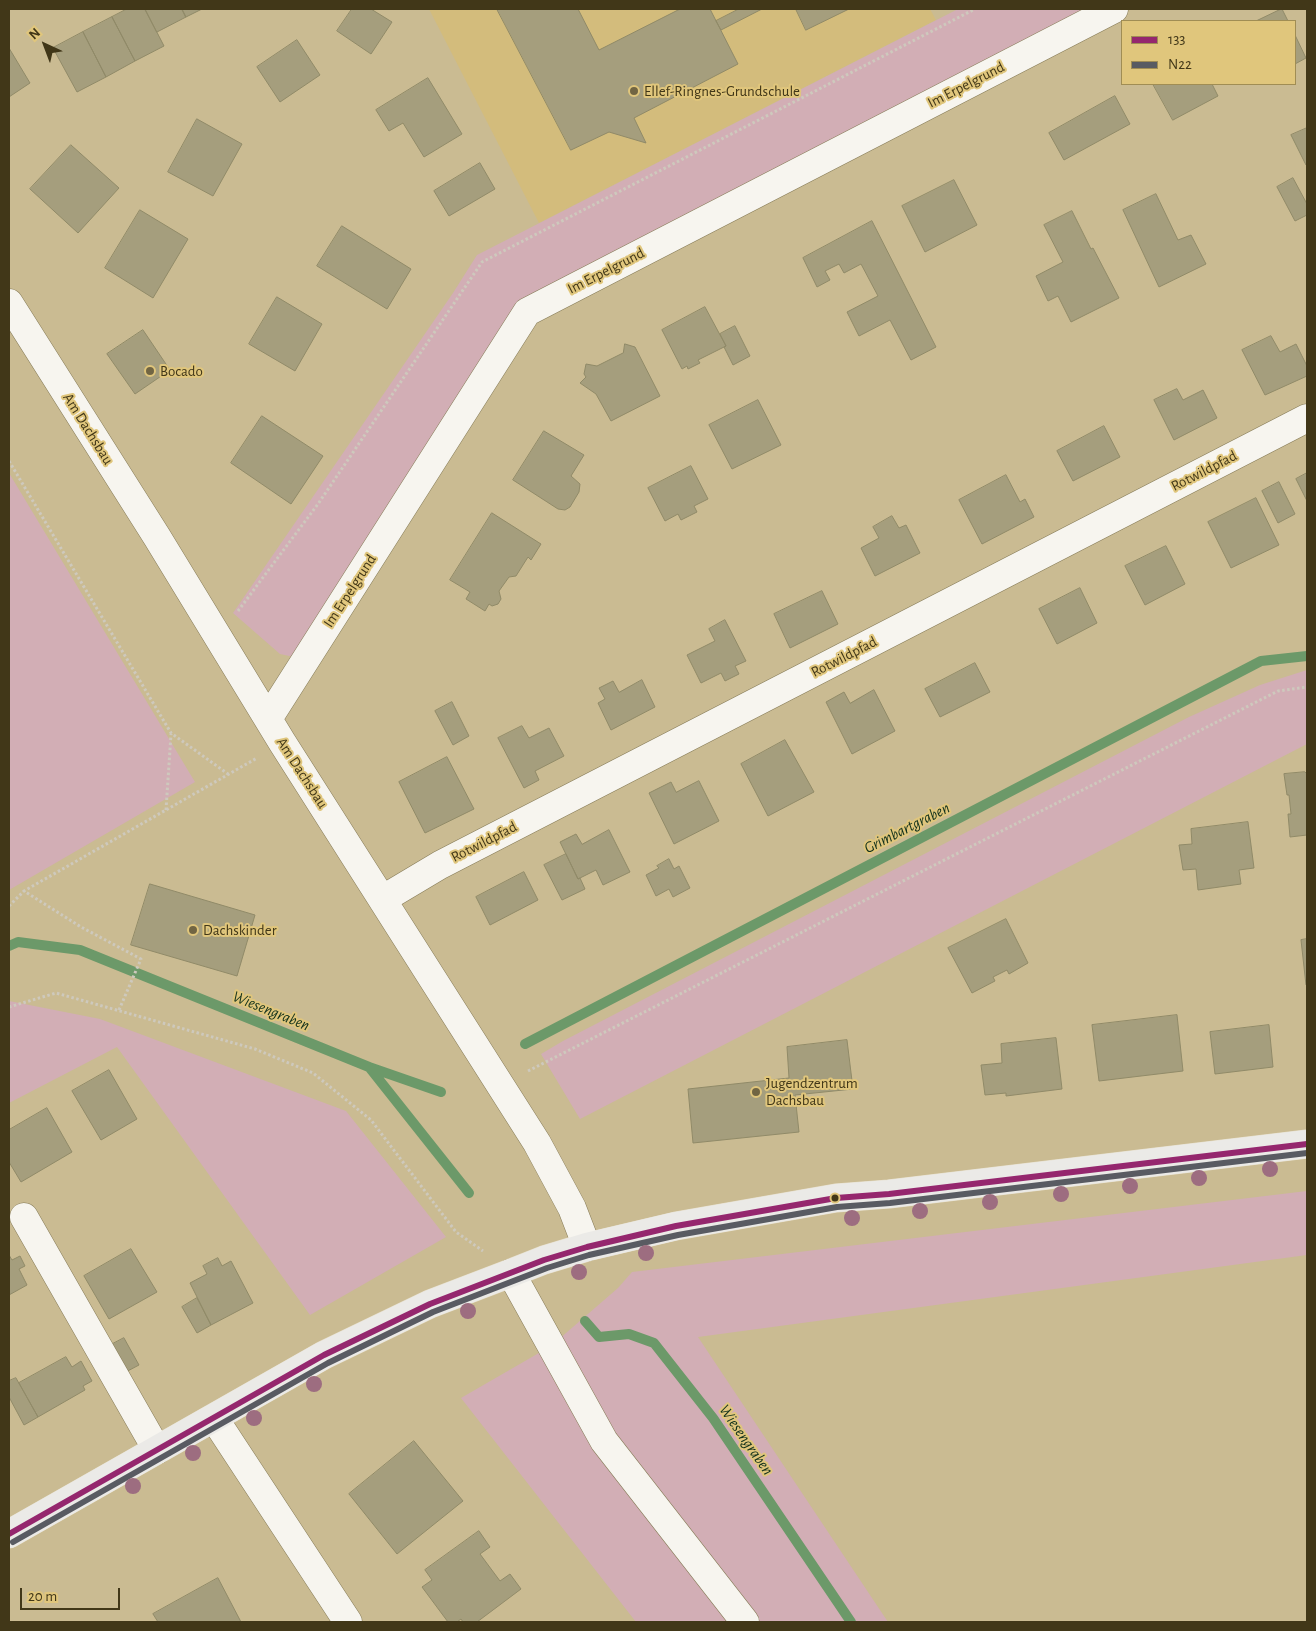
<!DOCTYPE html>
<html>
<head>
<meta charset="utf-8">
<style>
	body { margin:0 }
	#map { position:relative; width:1316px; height:1631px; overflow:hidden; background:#cabb92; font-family:"Alegreya Sans",sans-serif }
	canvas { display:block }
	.frame { position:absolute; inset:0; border:10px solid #413718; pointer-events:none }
	.legend { position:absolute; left:1121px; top:20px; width:175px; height:65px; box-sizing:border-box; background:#e0c67c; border:1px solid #a08d54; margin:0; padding:6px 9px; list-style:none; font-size:15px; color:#413718 }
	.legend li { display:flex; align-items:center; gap:10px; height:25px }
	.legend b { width:25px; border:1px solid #a08d54 }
	.north { position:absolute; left:20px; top:20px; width:50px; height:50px; -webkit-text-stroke:4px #e0c67c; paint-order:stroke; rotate:317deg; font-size:14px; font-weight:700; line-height:20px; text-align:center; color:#413718 }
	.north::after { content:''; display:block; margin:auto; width:18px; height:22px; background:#413718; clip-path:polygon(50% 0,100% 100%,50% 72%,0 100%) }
	.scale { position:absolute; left:20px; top:1588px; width:100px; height:22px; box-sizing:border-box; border:2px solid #413718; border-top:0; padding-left:6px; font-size:15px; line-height:18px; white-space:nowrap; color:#413718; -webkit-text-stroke:4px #e0c67c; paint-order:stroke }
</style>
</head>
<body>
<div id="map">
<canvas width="1316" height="1631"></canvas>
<div class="frame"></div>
<ul class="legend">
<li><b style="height:6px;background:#95276e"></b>133</li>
<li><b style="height:6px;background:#595b62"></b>N22</li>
</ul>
<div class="north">N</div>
<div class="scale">20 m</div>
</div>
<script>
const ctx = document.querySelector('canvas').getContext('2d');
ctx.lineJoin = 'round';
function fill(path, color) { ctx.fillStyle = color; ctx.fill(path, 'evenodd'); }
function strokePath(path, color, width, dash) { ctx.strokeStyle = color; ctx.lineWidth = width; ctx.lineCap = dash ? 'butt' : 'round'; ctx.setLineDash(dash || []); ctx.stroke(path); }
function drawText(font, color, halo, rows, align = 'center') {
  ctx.font = font + ' "Alegreya Sans",sans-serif'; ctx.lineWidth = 4; ctx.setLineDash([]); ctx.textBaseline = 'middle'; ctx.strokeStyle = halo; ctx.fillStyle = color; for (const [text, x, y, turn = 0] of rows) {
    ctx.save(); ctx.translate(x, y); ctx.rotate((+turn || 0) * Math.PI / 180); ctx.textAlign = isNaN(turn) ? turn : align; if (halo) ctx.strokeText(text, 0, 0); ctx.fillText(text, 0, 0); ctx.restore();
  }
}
fill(new Path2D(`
	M429,9H930L936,20L539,223Z`), '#d3bc7c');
fill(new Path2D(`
	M958,9H1092L563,280L294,657L280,654L233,613L453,293L477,255Z
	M9,473L195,782L9,890Z
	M1307,670V744L580,1119L541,1054L563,1041L1189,717L1260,685Z
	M9,1001L100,1019L346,1111L446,1237L310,1315L117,1047L9,1103Z
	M1307,1191V1255L698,1337L888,1622H636L461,1398L551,1346L618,1288L632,1272Z`), '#d2aeb5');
strokePath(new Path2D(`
	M9,946L18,942L80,950L369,1067L469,1193
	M525,1044L1261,661L1307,656
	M369,1067L441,1092
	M585,1321L599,1337L629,1334L654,1343L713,1418L851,1622`), '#6c9969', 10);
const building = new Path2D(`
	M127,9H145L164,46L135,61L112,17Z
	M145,9H182L186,17L157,32Z
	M182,9H202L186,17Z
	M352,9H371L392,22L371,54L337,31Z
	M497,9H578L599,50L680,9H710L738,64L634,118L646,143L609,132L571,150Z
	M739,9H762L721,30L716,21Z
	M796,9H849L806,30Z
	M1282,9L1288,21H1256L1281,9Z
	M112,17L135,61L106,77L83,32Z
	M83,32L106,77L77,92L53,48Z
	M1295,35L1306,58L1295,64Z
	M297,40L320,75L280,102L257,67Z
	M9,48L30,83L9,97Z
	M428,78L462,134L424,157L403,123L389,131L376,110Z
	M1153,84H1212L1218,96L1173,120Z
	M1115,96L1130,124L1064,160L1049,133Z
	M197,119L242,144L213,196L168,172Z
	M1307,128V165H1306L1291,135Z
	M71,145L119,188L78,233L30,189Z
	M480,163L495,189L449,216L434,191Z
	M1293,178L1307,204V215L1295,221L1277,187Z
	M954,180L977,225L925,252L902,206Z
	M1156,194L1178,240L1191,235L1206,264L1159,287L1123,210Z
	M140,210L188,239L153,298L105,268Z
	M1072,211L1091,249L1093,248L1119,298L1071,322L1058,296L1048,301L1036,276L1063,262L1044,225Z
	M872,221L936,347L911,360L890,320L859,336L847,312L878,296L861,264L844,273L839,264L825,271L830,280L817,287L803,258Z
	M342,226L411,269L387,309L317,266Z
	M277,297L322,324L295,371L249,344Z
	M705,307L726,346L698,360L700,363L688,369L687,366L682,369L662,330Z
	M735,326L750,356L733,365L724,347L726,346L720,334Z
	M143,330L170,370L135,394L107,354Z
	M1271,336L1280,352L1296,344L1307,366V376L1265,395L1242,350Z
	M625,344L635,347L660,396L611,421L596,394L580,383L586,377L584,374L586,364L597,366L623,353Z
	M1177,389L1183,400L1203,390L1217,418L1174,440L1154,400Z
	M758,400L781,445L732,469L709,425Z
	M262,416L323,456L291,504L231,463Z
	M1104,426L1120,457L1073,481L1057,451Z
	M544,431L584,455L571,476L580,484L579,492L570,507L565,510L558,509L513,480Z
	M691,466L708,499L694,506L697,512L681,520L678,514L665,521L648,488Z
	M1307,473V501L1296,479Z
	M1006,475L1020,502L1025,499L1034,517L982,544L959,500Z
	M1279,482L1295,514L1278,523L1262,491Z
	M1256,498L1279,545L1231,568L1208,522Z
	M492,513L541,544L531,560L528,557L516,576L509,577L499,591L501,599L498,604L492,606L489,604L485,611L466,599L470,592L450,580Z
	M892,516L899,528L906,525L920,553L875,576L861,548L879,538L873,527Z
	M1166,546L1185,584L1145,605L1125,566Z
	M1080,588L1097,623L1057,644L1039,609Z
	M822,591L838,624L790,648L774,614Z
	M725,620L746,661L735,666L739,674L725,681L721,673L701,683L687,655L715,641L709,629Z
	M975,663L990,692L940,717L925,689Z
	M642,680L655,707L611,730L598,703L605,699L599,688L613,681L619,692Z
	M874,690L895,731L852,754L826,702L844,692L850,703Z
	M452,702L469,736L453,745L435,711Z
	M522,726L529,738L549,728L564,756L535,771L539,780L524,788L498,738Z
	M785,740L814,792L768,816L741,764Z
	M447,757L474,809L425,833L399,782Z
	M1305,772L1307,774V835L1290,837L1288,814H1291L1289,795H1287L1284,774Z
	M699,781L719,821L674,844L649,793L671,782L676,792Z
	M1248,822L1254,868L1239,870L1241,884L1198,890L1196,869L1183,870L1179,845L1192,844L1191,829Z
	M609,830L630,872L603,885L596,870L578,879L560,842L576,834L582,844Z
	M566,854L578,879L580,878L585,889L562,900L544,865Z
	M669,859L674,869L679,866L690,888L673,897L669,889L656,896L646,875L659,868L657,866Z
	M524,872L538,900L490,925L476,897Z
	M150,884L255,915L237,976L131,945Z
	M1006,919L1028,963L1009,974L1007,970L993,977L995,981L972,993L948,948Z
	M1307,939V985H1306L1301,940Z
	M1177,1015L1183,1071L1099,1081L1092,1025Z
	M1269,1025L1273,1067L1215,1074L1210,1032Z
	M1056,1038L1062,1089L1006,1096V1093L985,1095L981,1065L1002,1063L1001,1044Z
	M847,1040L853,1089L795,1095L799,1132L693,1143L688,1089L789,1078L787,1047Z
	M109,1070L137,1119L101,1140L72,1091Z
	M47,1108L72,1152L21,1182L9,1162V1130Z
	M131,1249L157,1292L109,1319L84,1276Z
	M9,1255L12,1260L20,1256L25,1266L19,1269L27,1285L9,1295Z
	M218,1258L222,1266L231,1261L253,1303L211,1325L190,1283L207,1274L203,1266Z
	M197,1298L211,1325L197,1333L182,1307Z
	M124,1338L139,1365L122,1374L107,1347Z
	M66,1357L72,1367L81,1361L92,1381L83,1386L85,1390L38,1417L19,1383Z
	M16,1378L38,1417L24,1425L9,1397V1381Z
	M414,1441L463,1501L397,1554L349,1494Z
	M479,1531L490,1547L480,1554L500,1581L510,1574L521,1589L477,1622H463L461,1619L457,1622H448L422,1587L432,1580L425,1570Z
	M218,1578L241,1622H158L153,1614Z`);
fill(building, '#a59e7d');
strokePath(building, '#908a68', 1);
const minor = new Path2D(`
	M9,303L157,537L282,742L537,1143L572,1208L587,1247
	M268,719L527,312L1114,9
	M383,899L440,865L1307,418
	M24,1217L157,1450
	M511,1273L604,1441L745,1622
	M214,1418L348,1622`);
const major = new Path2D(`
	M9,1534L324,1355L430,1304L511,1273L544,1260L587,1247L676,1226L836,1198L889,1194L1307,1144`);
strokePath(minor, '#857a56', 29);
strokePath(major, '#e7e0ce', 29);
strokePath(new Path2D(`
	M9,461L171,733L228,774
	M238,611L318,504L482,262L975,9
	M166,810L171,734
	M9,906L24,891
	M9,1007L56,993L255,1049L313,1073L371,1120L456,1232L483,1251
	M119,1010L141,959L81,927L24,891L257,758
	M528,1071L1278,691L1307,687`), '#cec9bd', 3, [2.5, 2.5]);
strokePath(minor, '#f7f5ef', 28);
strokePath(major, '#ebeae7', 28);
strokePath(new Path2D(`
	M9,1534L324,1355L430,1304L544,1260L587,1247L676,1226L836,1198L889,1194L1307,1144`), '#95276e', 6);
strokePath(new Path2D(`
	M13,1542L328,1363L433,1312L547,1268L589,1255L678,1235L837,1207L890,1203L1307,1153`), '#595b62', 6);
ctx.fillStyle = '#9d6d80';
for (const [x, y] of [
	[1270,1169],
	[1199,1178],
	[1130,1186],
	[1061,1194],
	[990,1202],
	[920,1211],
	[852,1218],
	[646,1253],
	[579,1272],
	[468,1311],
	[314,1384],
	[254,1418],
	[193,1453],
	[133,1486]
]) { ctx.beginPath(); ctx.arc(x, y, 8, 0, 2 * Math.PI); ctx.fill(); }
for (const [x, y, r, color] of [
	[634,91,5,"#716543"],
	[150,371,5,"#716543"],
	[193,930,5,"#716543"],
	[756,1092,5,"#716543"],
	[835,1198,4.5,"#413718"]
]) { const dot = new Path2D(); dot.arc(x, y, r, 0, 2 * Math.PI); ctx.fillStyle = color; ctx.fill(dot); strokePath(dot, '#e0c67c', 2); }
drawText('15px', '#413718', '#e0c67c', [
	["Im Erpelgrund",966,85,-27],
	["Im Erpelgrund",606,271,-27],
	["Am Dachsbau",88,429,58],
	["Rotwildpfad",1204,471,-27],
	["Im Erpelgrund",350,591,-57],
	["Rotwildpfad",844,657,-27],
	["Am Dachsbau",302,773,57],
	["Rotwildpfad",484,842,-27]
]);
drawText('15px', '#413718', '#e0c67c', [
	["Ellef-Ringnes-Grundschule",644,91],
	["Bocado",160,371],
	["Dachskinder",203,930],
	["Jugendzentrum",766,1083],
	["Dachsbau",766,1100]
], 'left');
drawText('italic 16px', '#12311b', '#e0c67c', [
	["Grimbartgraben",907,828,-27],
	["Wiesengraben",271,1011,22],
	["Wiesengraben",746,1440,55]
]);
</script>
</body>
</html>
